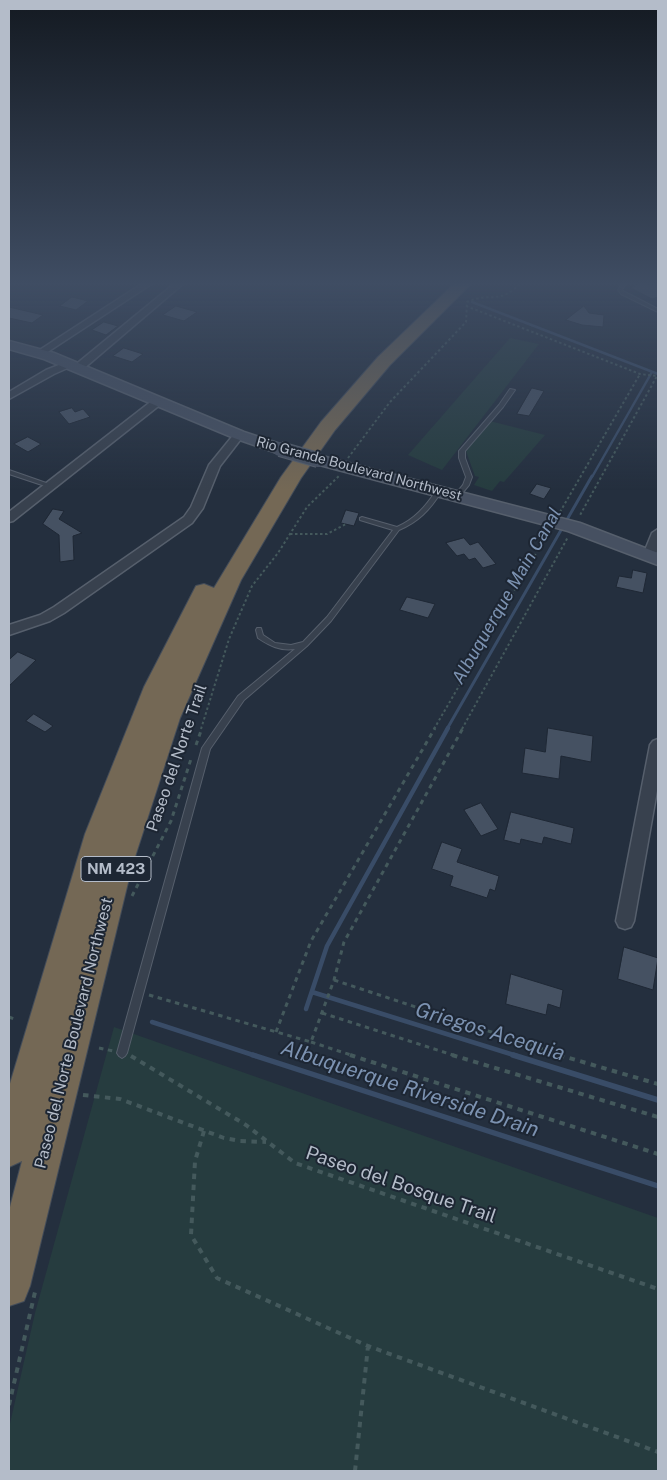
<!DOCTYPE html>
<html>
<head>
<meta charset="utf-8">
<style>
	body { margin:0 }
	#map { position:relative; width:667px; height:1480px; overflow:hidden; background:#242f3e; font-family:"Public Sans",sans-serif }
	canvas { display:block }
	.frame { position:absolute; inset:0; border:10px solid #b4bcc9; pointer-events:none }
</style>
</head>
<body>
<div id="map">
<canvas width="667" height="1480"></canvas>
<div class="frame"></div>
</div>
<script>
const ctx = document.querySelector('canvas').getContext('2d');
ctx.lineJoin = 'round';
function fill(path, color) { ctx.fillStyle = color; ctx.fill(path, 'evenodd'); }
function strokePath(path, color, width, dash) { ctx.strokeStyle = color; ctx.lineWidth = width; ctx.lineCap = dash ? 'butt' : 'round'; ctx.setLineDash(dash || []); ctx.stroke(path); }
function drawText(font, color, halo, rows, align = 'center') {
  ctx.font = font + ' "Public Sans",sans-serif'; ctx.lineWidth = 4; ctx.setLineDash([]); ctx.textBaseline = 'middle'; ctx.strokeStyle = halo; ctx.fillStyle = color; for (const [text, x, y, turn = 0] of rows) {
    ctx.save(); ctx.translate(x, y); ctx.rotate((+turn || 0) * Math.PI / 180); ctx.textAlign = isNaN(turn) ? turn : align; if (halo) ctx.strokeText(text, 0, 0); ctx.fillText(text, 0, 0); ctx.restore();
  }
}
fill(new Path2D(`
	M510,338L539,344L442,470L408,455Z
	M490,421L545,435L504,482L500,481L492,491L474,485L479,477L475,476L466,451Z
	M114,1027L658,1218V1471H9V1428L35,1313Z`), '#263c3f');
strokePath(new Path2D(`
	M472,302L658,374
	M592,477L652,372`), '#394c67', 2.5);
strokePath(new Path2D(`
	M447,729L592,476`), '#394c67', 3);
strokePath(new Path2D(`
	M312,992L517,1056
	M306,1009L327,946L448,728
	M152,1022L256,1056`), '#394c67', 4.5);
strokePath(new Path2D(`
	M253,1055L658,1186
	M513,1055L658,1100`), '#394c67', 5.5);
const building = new Path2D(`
	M643,283L648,286L658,283V297L652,299L631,288Z
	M72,297L88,301L76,310L60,306Z
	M176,306L197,312L184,321L163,315Z
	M584,306L589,313L604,315L603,327L582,325L566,320Z
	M9,307L43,315L32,323L9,318Z
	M104,322L118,326L106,335L92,330Z
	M124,348L143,354L132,362L113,356Z
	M532,388L544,391L529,416L517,414Z
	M72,408L75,412L83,409L90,417L69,424L59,412Z
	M28,437L41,444L28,452L14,444Z
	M537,484L551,488L544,499L530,494Z
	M53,509L64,511L59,519L82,533L73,536L74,560L60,562L59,535L43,524Z
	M346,510L359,513L354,526L341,523Z
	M464,538L470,545L478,542L496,564L483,568L475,558L469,560L464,554L457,556L446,543Z
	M633,570L647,573L643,593L616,587L619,576L631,578Z
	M407,597L435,604L428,618L400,610Z
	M18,652L36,660L9,686V660Z
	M34,714L53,726L45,732L26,721Z
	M548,728L593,736L591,762L561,756L559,779L522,773L525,748L545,752Z
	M481,803L498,829L481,836L464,810Z
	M511,812L574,828L571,844L544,837L542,844L521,839L520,844L504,840Z
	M442,842L462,849L457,862L499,876L495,891L490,889L487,898L450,886L453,876L432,869Z
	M624,947L658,958L653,990L618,979Z
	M511,974L563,990L560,1008L548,1004L546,1015L506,1004Z`);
fill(building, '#455162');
strokePath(building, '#1f2835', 1);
const lane = new Path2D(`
	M622,283H626L622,290L625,292L658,309V312L621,294L618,290Z
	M510,389L515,390L503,407L465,451V458L472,477L469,485L459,497H455L454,496L463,485L466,477L459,458V451L499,405Z
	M9,470L52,485L53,486L50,488L48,487L9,474Z
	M438,490L441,492C430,510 418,522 399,530L331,621L307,646L244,700L210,749L127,1053L125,1056L122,1058L119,1056L117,1053L202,748L238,696L295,649C280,651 270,646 258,638L256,630L257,628H261L263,635L275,643L291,645L303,642L327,617L393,530L360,520V518L362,517L397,527C415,519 425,507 436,491Z`);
const street = new Path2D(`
	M143,283H153L43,355H37L35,353Z
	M175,283H184L82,370H74V366Z
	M69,361L74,364L72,366L54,374L9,399V392L46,370Z
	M157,399L161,400L162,402L161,404L13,521L9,522V512L153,400Z
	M239,432L244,435L220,466L203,508L192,523L64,613L50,621L9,635V625L40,615L54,607L184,517L191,507L209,465L235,433Z
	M658,529C659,539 661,556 649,559L645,558L643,555L652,533Z
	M658,739V785L634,921L631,927L625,929L619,927L616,921L650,745L653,741Z`);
const secondary = new Path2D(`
	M9,341L54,353L244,432L286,446L288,449L286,452L280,454L234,438L44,359L9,349Z
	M318,455L580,523L658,553V565L568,531L312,463L310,460L312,457Z`);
const highway = new Path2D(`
	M455,283H472L390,365L335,430L301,478L241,580L180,718L132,866L30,1286L24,1301L9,1306V1211L22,1161L9,1167V1087L85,834L144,687L196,586L204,584L214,588L281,477L321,422L378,357Z`);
strokePath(lane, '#565f6c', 2);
strokePath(street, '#565f6c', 3);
strokePath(secondary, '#565f6c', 3);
strokePath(highway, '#434c59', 2);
strokePath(new Path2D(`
	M466,306L640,374L657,376L579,517
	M348,458L390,402L466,322L467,302C491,291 498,306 521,283
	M560,512L640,374
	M290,534H327L346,524
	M201,729L229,639L252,586L278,553L307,507L339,476
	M434,729L549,531
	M462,729L568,537`), '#44595c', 2, [2.5, 2.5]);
strokePath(new Path2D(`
	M196,745L202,728
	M132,896L171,821L191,759
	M334,980L564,1056
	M149,995L311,1042L334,980L344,942L463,728
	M322,1013L456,1056
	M9,1017L14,1019
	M276,1032L311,941L435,728
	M311,1042L354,1056
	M99,1048L113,1051`), '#44595c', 3, [4.5, 4.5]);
strokePath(new Path2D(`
	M350,1055L658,1154
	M452,1055L658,1117
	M559,1055L658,1084
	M131,1056L246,1125L295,1163L658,1289
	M83,1095L120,1099L224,1138L240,1141L266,1142
	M204,1131L195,1161L191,1235L217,1278L368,1346L658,1452
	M9,1405L35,1292
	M355,1471L368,1346`), '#44595c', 4, [5.5, 5.5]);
fill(lane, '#38414e');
fill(street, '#38414e');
fill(secondary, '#465061');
fill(highway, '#746855');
const secondaryBridge = new Path2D(`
	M280,449L318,460`);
strokePath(secondaryBridge, '#565f6c', 16, []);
strokePath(secondaryBridge, '#465061', 14);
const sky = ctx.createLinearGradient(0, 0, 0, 490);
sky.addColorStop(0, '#141a22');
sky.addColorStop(0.58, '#3f4d63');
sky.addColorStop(1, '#3f4d6300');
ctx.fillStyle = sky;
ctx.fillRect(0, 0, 667, 490);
drawText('14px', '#b4bcc9', '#1d2633', [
	["Rio Grande Boulevard Northwest",359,469,15]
]);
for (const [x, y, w] of [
	[116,869,70]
]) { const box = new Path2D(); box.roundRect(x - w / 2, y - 12.5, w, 25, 4); ctx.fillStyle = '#1d2633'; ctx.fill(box); strokePath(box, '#b4bcc9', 1); }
drawText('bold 15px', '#b4bcc9', null, [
	["NM 423",116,869]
]);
drawText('16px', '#b4bcc9', '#1d2633', [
	["Paseo del Norte Trail",177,758,-71],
	["Paseo del Norte Boulevard Northwest",74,1033,-76]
]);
drawText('italic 18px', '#7c92b1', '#1d2633', [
	["Albuquerque Main Canal",507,596,-60]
]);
drawText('19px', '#b4bcc9', '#1d2633', [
	["Paseo del Bosque Trail",401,1185,19]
]);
drawText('italic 21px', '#7c92b1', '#1d2633', [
	["Griegos Acequia",490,1032,17],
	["Albuquerque Riverside Drain",410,1089,18]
]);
</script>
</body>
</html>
